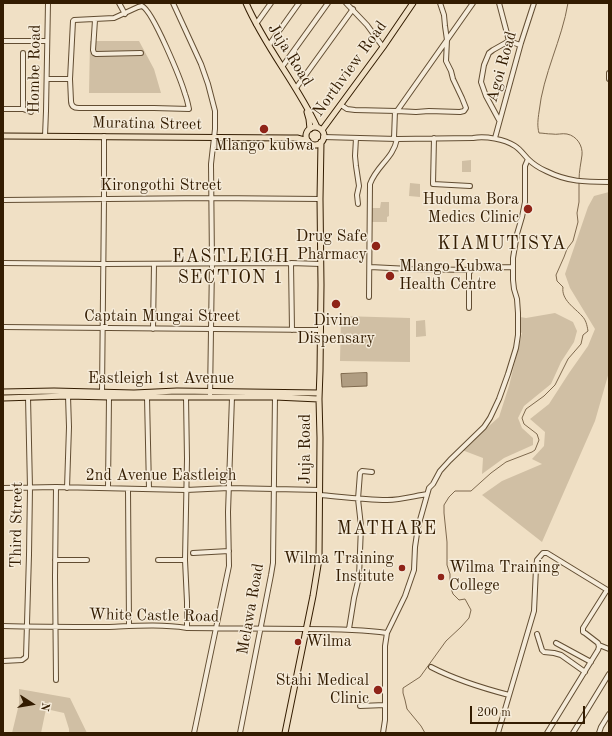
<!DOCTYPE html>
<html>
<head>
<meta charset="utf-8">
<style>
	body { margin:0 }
	#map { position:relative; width:612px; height:736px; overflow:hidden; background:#f0e0c5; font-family:"Old Standard TT",serif }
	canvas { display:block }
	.frame { position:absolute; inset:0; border:4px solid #331c01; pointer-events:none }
	.north { position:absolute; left:12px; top:684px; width:40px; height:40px; -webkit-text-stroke:3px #f5ebd9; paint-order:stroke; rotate:102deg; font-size:11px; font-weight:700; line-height:16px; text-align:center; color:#331c01 }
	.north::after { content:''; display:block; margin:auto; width:14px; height:18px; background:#331c01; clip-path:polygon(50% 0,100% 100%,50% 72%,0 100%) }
	.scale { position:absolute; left:470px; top:706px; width:115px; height:18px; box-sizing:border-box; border:2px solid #331c01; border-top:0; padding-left:5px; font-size:12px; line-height:14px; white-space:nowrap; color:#331c01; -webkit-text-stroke:3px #f5ebd9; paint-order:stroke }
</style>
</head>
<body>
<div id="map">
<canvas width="612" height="736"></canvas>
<div class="frame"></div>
<div class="north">N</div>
<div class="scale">200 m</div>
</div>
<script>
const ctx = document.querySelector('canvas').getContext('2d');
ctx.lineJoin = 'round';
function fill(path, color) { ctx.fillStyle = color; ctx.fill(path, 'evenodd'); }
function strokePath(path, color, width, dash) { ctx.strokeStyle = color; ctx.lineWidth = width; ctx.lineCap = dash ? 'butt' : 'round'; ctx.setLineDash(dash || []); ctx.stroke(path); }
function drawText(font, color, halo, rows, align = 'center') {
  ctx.font = font + ' "Old Standard TT",serif'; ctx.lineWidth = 3; ctx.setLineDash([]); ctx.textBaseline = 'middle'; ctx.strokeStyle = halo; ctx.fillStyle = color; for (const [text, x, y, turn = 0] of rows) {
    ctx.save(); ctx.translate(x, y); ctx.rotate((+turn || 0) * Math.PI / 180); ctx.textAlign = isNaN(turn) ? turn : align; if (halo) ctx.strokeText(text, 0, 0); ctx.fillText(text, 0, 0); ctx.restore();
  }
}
fill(new Path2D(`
	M90,41H139L154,69L161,93H89Z
	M471,160V172H462V161Z
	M410,183L420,184V197L409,196Z
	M609,192V372L595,421L542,542L482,495L502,481L542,464L532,459L544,446L545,432L530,419L549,404L569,373L588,346L595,329L570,288L565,274L588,207L594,196Z
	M381,202H389V216L387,217V222H371V208H380Z
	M555,313L573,322L577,331L574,342L561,362L551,384L524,406L518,418L522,428L533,438V445L504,458L482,474L483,458L462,450L499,417L509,386L522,333L520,332V317L526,318Z
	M341,316L410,318V362L340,361Z
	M425,320L426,336L416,337V321Z
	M19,689L70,698L87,733H69V729L64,713L46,709L41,733H12L19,704Z`), '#d0bfa4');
const water = new Path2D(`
	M367,373V386L342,387L341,374Z`);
fill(water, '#b09d82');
strokePath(water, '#7e694e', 1);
strokePath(new Path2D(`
	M568,3C562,40 543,74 539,112C538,119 537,126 539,133C543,133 547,134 552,134C557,135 562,133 567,134C577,136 583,146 582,155C581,163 579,171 579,180
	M425,733L421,726L407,709L405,700L403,693V688L420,677L446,641L461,627L469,618L471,610L465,599L459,600L453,594L450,586V574L447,565V542L444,513V505L449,497L455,491H471L491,473L506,462L532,452L535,450L539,440L537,434L524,424L522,418L526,409L544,396L555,385L568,359L581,344L583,335L588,331C587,325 586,320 582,316C575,308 561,300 563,287L557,281L556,275L564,257L567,249L573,241L578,222L577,213L579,202V183`), '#7e694e', 1);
const minor = new Path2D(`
	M119,3L125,14
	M173,3L201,64L208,84L215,111V129L211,164L212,263L210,397
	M346,3L367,25L383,47
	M499,3L509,41L520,45
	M142,6C153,11 181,80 185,94C187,99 188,104 189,109L154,108H79C74,108 71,106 71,101L70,79L73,21L74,20L114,18L138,7Z
	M95,20L93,50L94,53L96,54L141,53
	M256,24L271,3
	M3,41H47
	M269,45L299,3
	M282,67L328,3
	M609,73V79
	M47,79H70
	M296,88L353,9
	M341,105L347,109L355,110L397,111L416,112L429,111L460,112L464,111L466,108L462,98L453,79L451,71L446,61L447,40L445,26L444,15L440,3
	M3,109H23L31,112
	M23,109V53
	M397,111L473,3
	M499,120L486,96L481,82L484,65L489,53L493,50L509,41
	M45,136L46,111L48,3
	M323,137L397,139L473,138C486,136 504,139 515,146C520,149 524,155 528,159C533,164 539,168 546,171C568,182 585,182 609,182
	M356,138L355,156L356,166L359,186L357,195L358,204
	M394,138L395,111
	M434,138L433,184L470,186
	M495,138L521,43L534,3
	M3,200L211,198L320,199
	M3,263L103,264L291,263L321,264
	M291,263L292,330
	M370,267L410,269L471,270C479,266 503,268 513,267
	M369,297L370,184C377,165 393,159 397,139
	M469,308V273L471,270
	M3,327L320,330
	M153,329L154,264
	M102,392L104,199V136
	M147,397L149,489
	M186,397L187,459L185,560L187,602V628
	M56,487L55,577L56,680
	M3,488L56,487L186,490L229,488L320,490
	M67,488L69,427L68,396
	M108,488L109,397
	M128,489L129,626
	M320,495C342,497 365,500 387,500C401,500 414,496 427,494
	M193,553L229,551
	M55,560H87
	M158,560H185
	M3,626C38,627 73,627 107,627C134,626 161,624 187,628C226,628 265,629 304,629C332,629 359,629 387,633
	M349,629L354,598L359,577L361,526L358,499L360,473L362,471L372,472
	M537,634L542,650L544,652L554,653L561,655L585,672
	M556,643L591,662
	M599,645L609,649
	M3,661L22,660L26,657L29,555L30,488L28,397
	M431,667C456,680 482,688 509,695
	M360,706L385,705
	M194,733L229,566L228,512L232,397
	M240,733L271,575L273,563L275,395
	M383,733L385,720V646L387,633L405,596L414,570L415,547L418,527L429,488L433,484L440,471L450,460L484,427L490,418L499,399L508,374L516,348L518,335V313L517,299L514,289L513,280V258L517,234L522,217L525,202V166L528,159
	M498,733L534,611L536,568L537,560L543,553H547L609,591
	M547,733L598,650L599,647L598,643L585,633L583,632V628L607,590
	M573,733L609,674
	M599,733L601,727L609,714`);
const major = new Path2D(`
	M246,3C265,47 297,84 317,127
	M307,112L309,119L310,129
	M306 136a9 9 0 1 1 18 0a9 9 0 1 1-18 0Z
	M322,130L383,47L413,3
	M3,136L290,138H297L308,141
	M3,392L54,391L134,393L177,391L319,393
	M3,398L68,396L109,397H275L319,399
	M285,733L313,596L319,559L320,438L319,399L320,371L321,285L320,199L321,142`);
strokePath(minor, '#624d32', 6);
strokePath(major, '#331c01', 7);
strokePath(minor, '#f5ebd9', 4);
strokePath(major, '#f0e0c5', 5);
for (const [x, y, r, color] of [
	[264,129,5,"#8f2418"],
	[528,209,5,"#8f2418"],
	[376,246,5,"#8f2418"],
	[390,276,5,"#8f2418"],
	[336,304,5,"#8f2418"],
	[402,568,4,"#8f2418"],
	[441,577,4,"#8f2418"],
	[298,642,4,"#8f2418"],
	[378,690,5,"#8f2418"]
]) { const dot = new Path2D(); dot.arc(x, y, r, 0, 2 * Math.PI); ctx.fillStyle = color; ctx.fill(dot); strokePath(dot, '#f5ebd9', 1.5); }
drawText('16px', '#331c01', '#f5ebd9', [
	["Juja Road",290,55,58],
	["Agoi Road",502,67,-74],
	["Hombe Road",35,69,-89],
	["Northview Road",350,69,-54],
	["Muratina Street",147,124,1],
	["Kirongothi Street",161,186],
	["Captain Mungai Street",162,317],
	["Eastleigh 1st Avenue",161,379],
	["Juja Road",306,449,-90],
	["2nd Avenue Eastleigh",161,476],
	["Third Street",17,525,-89],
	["Melawa Road",251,609,-80],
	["White Castle Road",154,616,1]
]);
drawText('16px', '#331c01', '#f5ebd9', [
	["Mlango kubwa",264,146,"center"],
	["Huduma Bora",519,200],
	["Medics Clinic",519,218],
	["Drug Safe",367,237],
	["Pharmacy",367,255],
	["Mlango Kubwa",399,267,"left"],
	["Health Centre",399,285,"left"],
	["Divine",336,321,"center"],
	["Dispensary",336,339,"center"],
	["Wilma Training",394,559],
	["Institute",394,577],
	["Wilma Training",449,568,"left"],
	["College",449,586,"left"],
	["Wilma",306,642,"left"],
	["Stahi Medical",369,681],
	["Clinic",369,699]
], 'right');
ctx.letterSpacing = '1px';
drawText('18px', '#331c01', '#f5ebd9', [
	["KIAMUTISYA",502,244],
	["EASTLEIGH",231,257],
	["SECTION 1",231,278],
	["MATHARE",387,529]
]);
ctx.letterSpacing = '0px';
</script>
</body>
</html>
